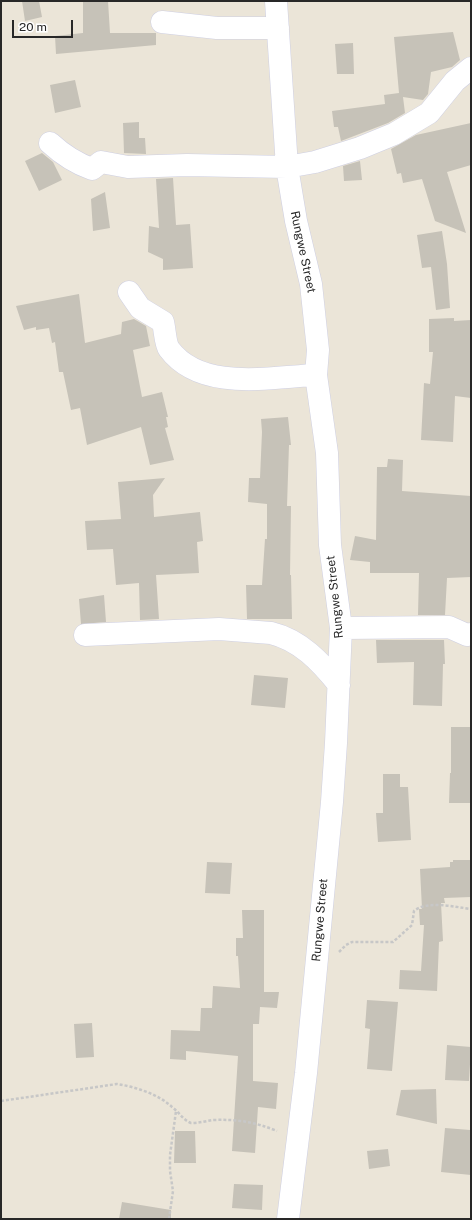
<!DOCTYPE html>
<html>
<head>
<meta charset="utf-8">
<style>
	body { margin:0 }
	#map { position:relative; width:472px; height:1220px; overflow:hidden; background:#ebe5d8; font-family:"Public Sans",sans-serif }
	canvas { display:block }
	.frame { position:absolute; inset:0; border:2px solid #282828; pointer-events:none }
	.scale { position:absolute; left:12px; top:20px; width:61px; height:18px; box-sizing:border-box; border:2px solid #282828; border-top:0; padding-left:5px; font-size:12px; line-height:14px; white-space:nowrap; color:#282828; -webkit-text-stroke:3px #fff; paint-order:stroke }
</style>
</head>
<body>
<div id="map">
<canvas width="472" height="1220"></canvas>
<div class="frame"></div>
<div class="scale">20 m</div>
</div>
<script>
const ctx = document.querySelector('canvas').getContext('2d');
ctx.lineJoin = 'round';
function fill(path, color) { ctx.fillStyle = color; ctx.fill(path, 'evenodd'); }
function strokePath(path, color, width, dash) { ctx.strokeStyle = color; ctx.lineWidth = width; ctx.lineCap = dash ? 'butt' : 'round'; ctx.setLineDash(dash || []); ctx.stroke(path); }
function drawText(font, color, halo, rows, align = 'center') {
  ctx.font = font + ' "Public Sans",sans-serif'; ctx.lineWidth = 3; ctx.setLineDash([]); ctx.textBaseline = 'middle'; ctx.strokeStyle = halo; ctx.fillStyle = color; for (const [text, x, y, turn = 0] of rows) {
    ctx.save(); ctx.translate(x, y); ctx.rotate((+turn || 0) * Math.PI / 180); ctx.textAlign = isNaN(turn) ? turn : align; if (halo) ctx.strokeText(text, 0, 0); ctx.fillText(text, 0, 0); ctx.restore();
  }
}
fill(new Path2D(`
	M22,1H39L42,17L25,21Z
	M83,1H108L110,33H156V45L56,54L55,36L83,33Z
	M453,32L460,60L452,67L431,72L428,94L423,100L403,97L405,113L388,123L341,141L338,127H334L332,111L385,104L384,95L399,93L394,37Z
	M353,43L354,74H337L335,44Z
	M75,80L81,107L55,113L50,85Z
	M139,122V138H145L146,154L124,153L123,123Z
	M471,123V165L447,172L466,233L435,221L422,179L403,183L401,173L397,174L391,149L416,135Z
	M42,153L53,162L62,180L39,191L25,161Z
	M360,161L362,180L344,181L343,166Z
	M173,178L176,225L190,224L193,268L163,270V259L148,252L149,226L159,228L156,179Z
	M105,192L110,228L93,231L91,199Z
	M442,231L447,264L450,308L436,310L431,267L422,268L417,235Z
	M79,294L85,343L121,334L122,322L134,319L146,326L150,346L133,350L142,397L162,392L168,417H166L168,427L165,428L174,460L150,465L141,427L87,445L80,408L71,410L63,372H59L55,342L52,343L49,328L36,330V327L24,330L16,306Z
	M454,318V321L471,320V398L455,396L453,442L421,440L424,383L430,384L433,352H429V319Z
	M288,417L291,445H289L287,506H291L290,575H291L292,619H247L246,585H262L265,539H267V504L248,502L249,478H260L262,432L261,419Z
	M388,459L403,460L402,491L471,496V577L447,578L445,615H418L419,573H370V562L350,560L355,536L376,540L377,467H387Z
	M165,478L153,495L154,517L200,512L203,541L197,542L199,573L156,575L159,619L140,620L139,583L116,585L113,549L87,550L85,521L121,519L118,482Z
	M104,595L106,622L81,624L79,599Z
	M376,640H444L445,664H443L442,706L413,705L414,662L377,663Z
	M254,675L288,678L285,708L251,705Z
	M451,727H471V803H449L450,773H451Z
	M383,774H400V787H408L411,840L378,842L376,813H383Z
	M453,860H471V897L444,898L445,903H441L443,941L439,942L437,991L399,989L400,970L421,971L424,925H420L419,909H422L420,869L450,867V862H453Z
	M207,862L232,863L230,894L205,893Z
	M242,910H264V992H279L277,1008L260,1007L259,1024H253V1081L278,1083L276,1109L258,1107L255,1153L232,1151L238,1056L186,1051V1060L170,1059L171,1030L200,1031L201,1008H212L213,986L240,988L238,956H236V938H243Z
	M367,1000L398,1002L392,1071L367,1069L370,1029L365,1028Z
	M92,1023L94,1057L76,1058L74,1024Z
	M447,1045L471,1047L469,1081L445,1080Z
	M436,1089L437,1124L396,1115L401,1090Z
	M445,1128L470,1130L471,1133V1175L441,1172Z
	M175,1131H195L196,1163H174Z
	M388,1149L390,1166L369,1169L367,1151Z
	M234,1184L263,1185L262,1210L232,1208Z
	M122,1202L171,1210V1219H119Z`), '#c6c2b8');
const minor = new Path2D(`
	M276,1L287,167L296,221L311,284L318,350L316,375L327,453L330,545L341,628L336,743L332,802L306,1073L288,1219
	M162,22L217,28H278
	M50,143C63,155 75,163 92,169L101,162L128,167L187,165L287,167L315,162L360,148L394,134L429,113L455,81L471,68
	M129,292L140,308L163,322C165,330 165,343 169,349C201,392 270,377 316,375
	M341,628L449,627L467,635L471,634
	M85,635L219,629L271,633C300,640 321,662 339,685`);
strokePath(minor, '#cecfe2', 23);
strokePath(new Path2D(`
	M339,952L346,945L352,942H393L412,925L414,911C427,900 455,907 471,909
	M1,1101L117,1084C136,1087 158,1094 172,1107C179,1112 183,1120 191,1123C199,1123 206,1121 213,1120C237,1119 255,1122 277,1131
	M169,1219L173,1191L170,1171V1155L176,1111`), '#c7c7c7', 2.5, [3, 2]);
strokePath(minor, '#fff', 22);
drawText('12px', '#282828', '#fff', [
	["Rungwe Street",303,252,78],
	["Rungwe Street",335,597,-96],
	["Rungwe Street",320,920,-85]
]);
</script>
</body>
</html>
